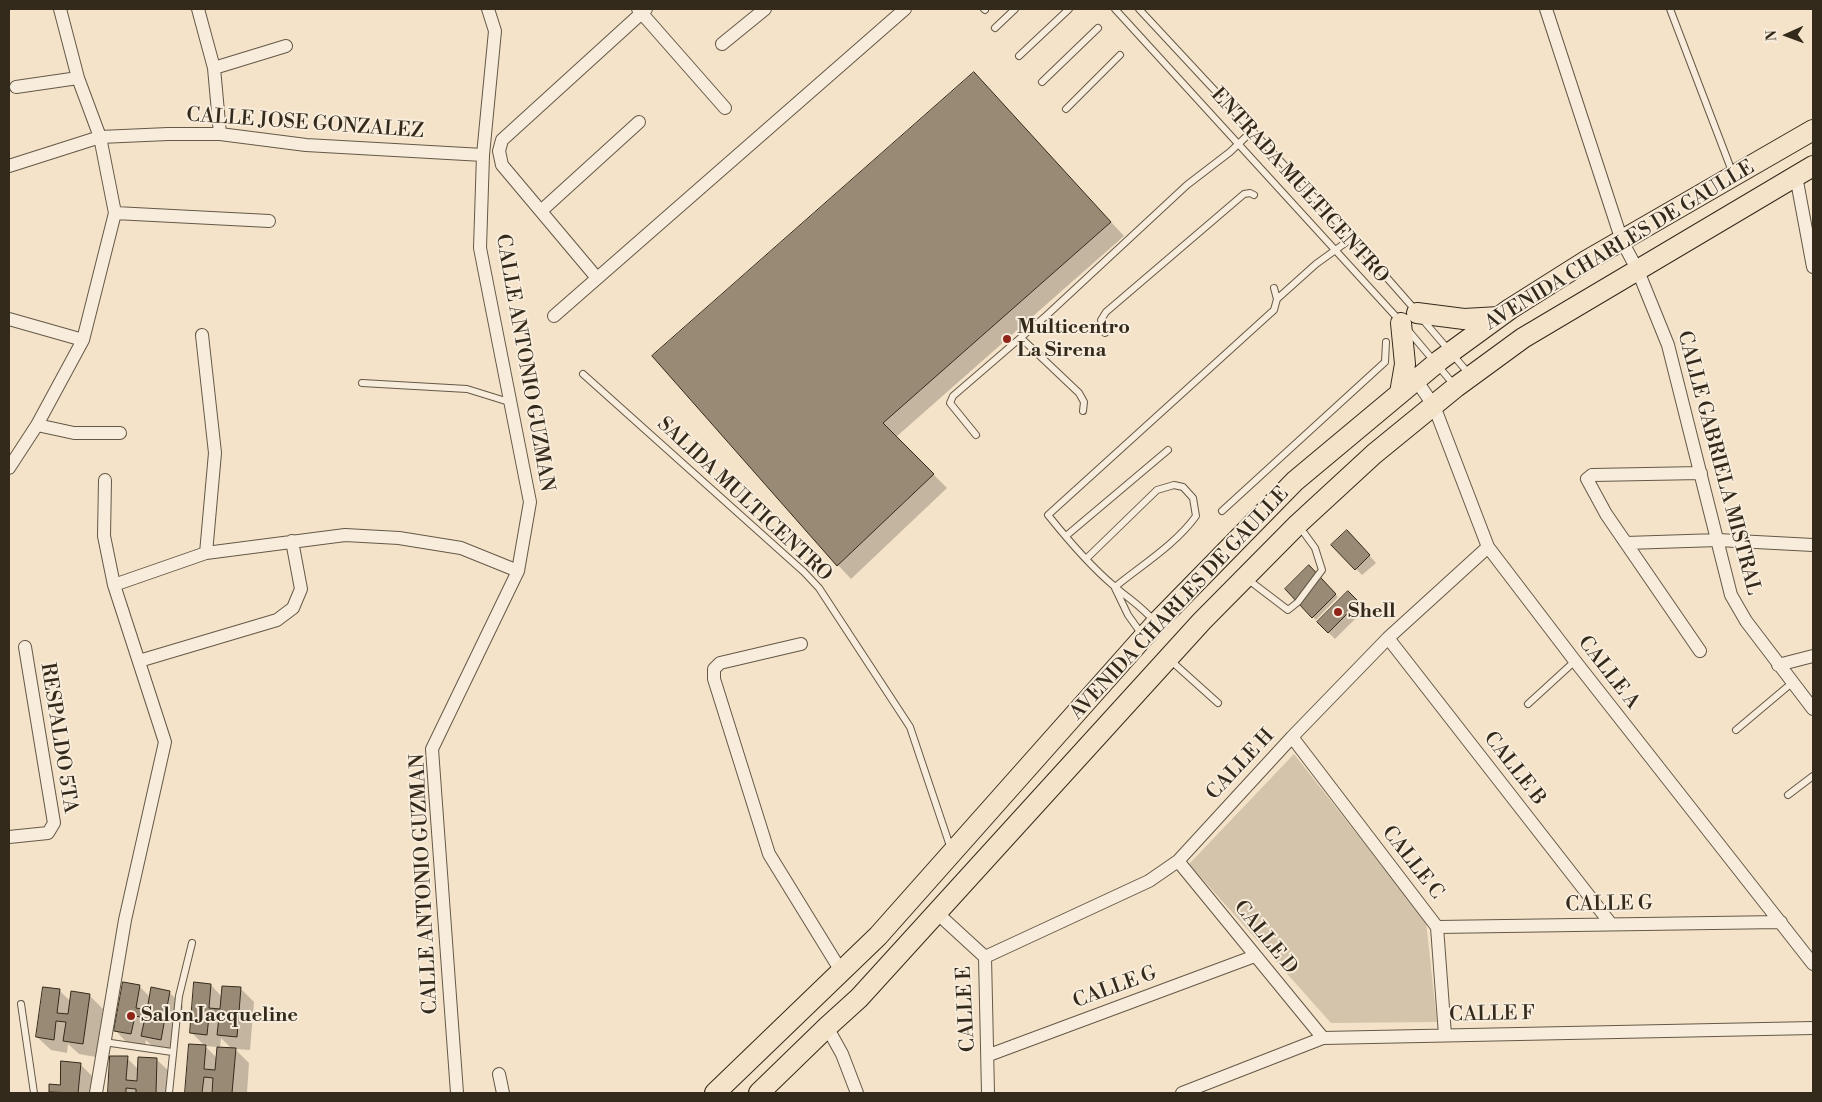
<!DOCTYPE html>
<html>
<head>
<meta charset="utf-8">
<style>
	body { margin:0 }
	#map { position:relative; width:1822px; height:1102px; overflow:hidden; background:#f5e3c9; font-family:"Libre Bodoni",serif }
	canvas { display:block }
	.frame { position:absolute; inset:0; border:10px solid #342a1b; pointer-events:none }
	.north { position:absolute; left:1762px; top:10px; width:50px; height:50px; -webkit-text-stroke:4px #f8eddc; paint-order:stroke; rotate:268deg; font-size:14px; font-weight:700; line-height:20px; text-align:center; color:#342a1b }
	.north::after { content:''; display:block; margin:auto; width:18px; height:22px; background:#342a1b; clip-path:polygon(50% 0,100% 100%,50% 72%,0 100%) }
</style>
</head>
<body>
<div id="map">
<canvas width="1822" height="1102"></canvas>
<div class="frame"></div>
<div class="north">N</div>
</div>
<script>
const ctx = document.querySelector('canvas').getContext('2d');
ctx.lineJoin = 'round';
function fill(path, color) { ctx.fillStyle = color; ctx.fill(path, 'evenodd'); }
function strokePath(path, color, width, dash) { ctx.strokeStyle = color; ctx.lineWidth = width; ctx.lineCap = dash ? 'butt' : 'round'; ctx.setLineDash(dash || []); ctx.stroke(path); }
function drawText(font, color, halo, rows, align = 'center') {
  ctx.font = font + ' "Libre Bodoni",serif'; ctx.lineWidth = 4; ctx.setLineDash([]); ctx.textBaseline = 'middle'; ctx.strokeStyle = halo; ctx.fillStyle = color; for (const [text, x, y, turn = 0] of rows) {
    ctx.save(); ctx.translate(x, y); ctx.rotate((+turn || 0) * Math.PI / 180); ctx.textAlign = isNaN(turn) ? turn : align; if (halo) ctx.strokeText(text, 0, 0); ctx.fillText(text, 0, 0); ctx.restore();
  }
}
fill(new Path2D(`
	M1294,754L1426,922L1437,1022L1331,1023L1189,864Z`), '#d4c4ab');
fill(new Path2D(`
	M987,88L1124,236L896,437L947,488L851,579L838,565Z
	M1354,538L1376,563L1362,575L1333,545Z
	M1309,567L1338,597L1316,620L1286,589Z
	M1348,593L1364,610L1335,639L1318,622Z
	M211,985L222,997L241,989L254,1002L250,1050L235,1049L249,1063L247,1093H186L190,1045L205,1046L191,1032ZM221,1038L232,1049L220,1048ZM205,1046L218,1047L217,1058Z
	M139,986L150,997L169,992L183,1006L174,1053L156,1050L146,1040L145,1047L129,1045L116,1031Z
	M59,990L71,1002L89,995L103,1009L96,1057L79,1054L68,1044L67,1053L51,1050L37,1037Z
	M112,1057L127,1058L139,1070L157,1060L171,1073L170,1093H110Z
	M80,1064L94,1078L93,1093H52L50,1091L61,1086Z`), '#0003');
const building = new Path2D(`
	M974,72L1111,222L883,423L934,474L837,566L652,356Z
	M1347,530L1370,555L1355,570L1331,545Z
	M1309,565L1336,594L1312,618L1285,589Z
	M1348,591L1359,602L1328,633L1317,622Z
	M123,982L140,985L136,1008L147,1010L151,987L170,991L161,1040L141,1036L145,1018L135,1016L131,1034L114,1031Z
	M194,982L211,984L209,1008L220,1009L222,986L241,987L237,1037L217,1035L219,1017L209,1016L207,1035L190,1033Z
	M43,987L60,989L57,1013L68,1014L71,991L90,994L83,1044L63,1041L66,1022L56,1021L54,1040L36,1037Z
	M189,1044L206,1045L204,1069L215,1070L217,1047L236,1048L232,1093H212L213,1078L204,1077L202,1093H185Z
	M110,1056H128L126,1080L137,1081L138,1057L157,1058L156,1093H136V1089L126,1088V1093H108Z
	M61,1061L81,1063L78,1093L49,1092V1084L60,1085Z`);
fill(building, '#988a75');
strokePath(building, '#342a1b', 1);
const service = new Path2D(`
	M984,9L985,10
	M1115,9L1400,321
	M1139,9L1352,238L1417,312
	M1670,9L1733,174
	M995,28L1015,9
	M1019,56L1069,9
	M1042,82L1098,28
	M1066,109L1120,55
	M1277,299L1316,264L1352,238
	M1423,320L1470,375
	M1407,329L1455,386
	M1105,333L1101,320L1106,312L1244,194L1250,193L1254,195
	M1021,338L1079,393L1084,402L1083,411
	M583,374L804,572L819,588L910,727L951,849
	M362,383L467,389L509,402
	M976,435L950,403L953,396L1047,315L1187,185L1230,152L1252,131
	M1222,511L1385,362L1386,342
	M1066,536L1168,450
	M1086,559L1157,490L1174,485L1183,487L1193,498L1196,516C1176,544 1142,565 1115,587
	M1246,578L1288,610L1298,602L1322,570L1315,548L1299,526
	M1115,588L1128,615L1143,636
	M1155,622C1140,605 1130,600 1114,586C1089,565 1068,540 1048,515L1274,310L1277,299L1274,288
	M1169,659L1218,703
	M1528,704L1575,661
	M1736,730L1793,682
	M1788,795L1813,776
	M21,1004L34,1093
	M104,1042L172,1052
	M169,1093L179,996L192,943`);
const minor = new Path2D(`
	M198,9L214,68L220,134
	M638,9L725,108
	M1546,9L1622,241L1638,271L1668,345L1731,595L1746,621L1813,709
	M722,44L765,9
	M214,68L286,46
	M16,87L78,78
	M9,166L100,137L168,134H220L306,145L483,155
	M1796,176L1813,267
	M541,211L639,122
	M115,213L269,221
	M597,278L502,165L499,151L502,140L646,9
	M554,316L905,9
	M9,319L83,340
	M202,335L215,453L206,553
	M1416,380L1434,406L1488,547L1575,661L1813,964
	M37,425L74,433H120
	M9,468L37,425L83,340L115,213L100,137L78,78L60,9
	M1626,543L1718,540L1813,545
	M114,585L206,553L345,535L399,538L461,548L518,571
	M1388,638L1611,924
	M801,644L720,663L714,669V679L769,854L841,971
	M1700,651L1606,514L1587,479L1592,475L1701,473
	M139,661L277,620L293,608L301,589L292,541
	M1778,665L1813,656
	M1292,737L1437,927L1445,1035
	M9,837L48,833L54,823L25,647
	M1178,861L1323,1038
	M937,913L985,957L988,1093
	M1437,927L1781,922
	M985,957L1149,881L1178,861L1292,737L1388,638L1488,547
	M827,1027L842,1054L857,1093
	M989,1055L1255,956
	M499,1074L503,1093
	M96,1093L125,920L165,742L114,585L104,536L105,480
	M457,1093L432,749L518,571L530,502L480,248L483,155L495,31L488,9
	M1182,1093L1323,1038L1813,1028`);
const primary = new Path2D(`
	M1417,313L1464,319L1499,317
	M1400,393L1405,364L1401,323
	M715,1093L878,936L1156,623L1295,481L1440,360L1510,309L1586,261L1813,130
	M759,1093L827,1027L859,998L1202,621L1298,524L1374,454L1456,387L1523,338L1813,166`);
strokePath(service, '#645846', 8);
strokePath(minor, '#645846', 14);
strokePath(primary, '#342a1b', 22);
strokePath(service, '#f8eddc', 6);
strokePath(minor, '#f8eddc', 12);
strokePath(primary, '#f5e3c9', 20);
for (const [x, y, r, color] of [
	[1007,339,5,"#8f2418"],
	[1338,612,5,"#8f2418"],
	[131,1016,5,"#8f2418"]
]) { const dot = new Path2D(); dot.arc(x, y, r, 0, 2 * Math.PI); ctx.fillStyle = color; ctx.fill(dot); strokePath(dot, '#f8eddc', 2); }
drawText('20px', '#342a1b', '#f8eddc', [
	["CALLE JOSE GONZALEZ",305,124,4],
	["ENTRADA MULTICENTRO",1299,186,48],
	["AVENIDA CHARLES DE GAULLE",1620,246,-31],
	["CALLE ANTONIO GUZMAN",524,363,80],
	["CALLE GABRIELA MISTRAL",1718,463,75],
	["SALIDA MULTICENTRO",744,500,43],
	["AVENIDA CHARLES DE GAULLE",1180,604,-47],
	["CALLE A",1608,673,52],
	["RESPALDO 5TA",58,738,81],
	["CALLE H",1241,765,-47],
	["CALLE B",1514,769,52],
	["CALLE C",1412,863,52],
	["CALLE ANTONIO GUZMAN",425,884,-93],
	["CALLE G",1609,905,-1],
	["CALLE D",1265,938,51],
	["CALLE G",1115,988,-20],
	["CALLE E",967,1009,-93],
	["CALLE F",1492,1015,-1]
]);
drawText('bold 20px', '#342a1b', '#f8eddc', [
	["Multicentro",1017,328],
	["La Sirena",1017,351],
	["Shell",1348,612],
	["Salon Jacqueline",141,1016]
], 'left');
</script>
</body>
</html>
